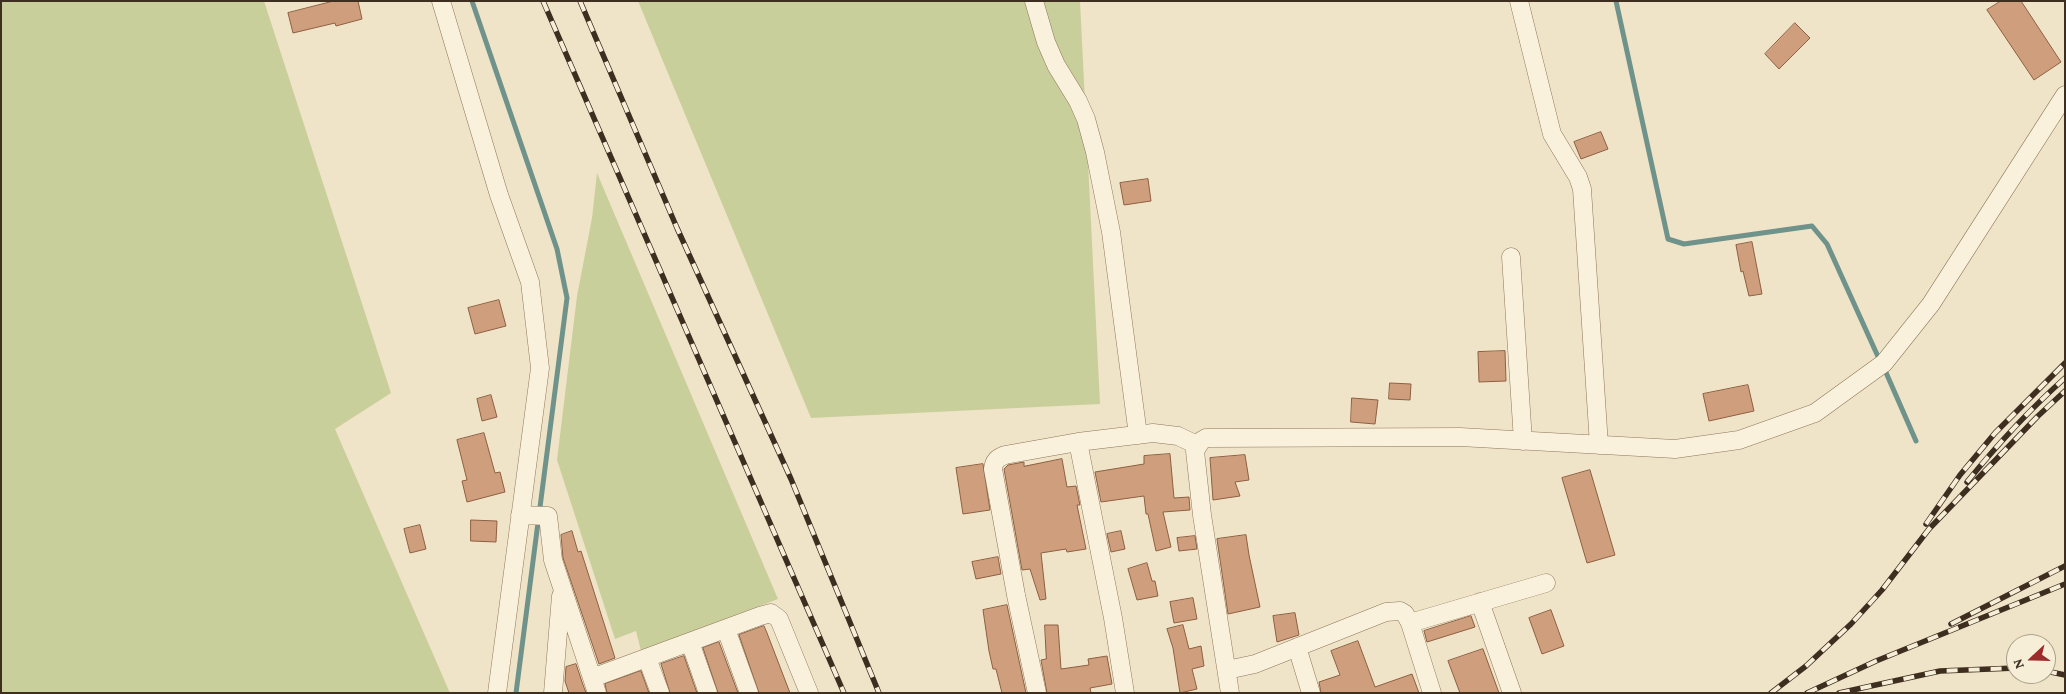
<!DOCTYPE html>
<html>
<head>
<meta charset="utf-8">
<style>
	body { margin:0 }
	#map { position:relative; width:2066px; height:694px; overflow:hidden; background:#f0e4c8; font-family:"Crimson Pro",serif }
	canvas { display:block }
	.frame { position:absolute; inset:0; border:2px solid #3d2e20; pointer-events:none }
	.north { position:absolute; left:2006px; top:634px; width:50px; height:50px; box-sizing:border-box; background:#f7eed8; border:1px solid #ada18e; border-radius:50%; rotate:249deg; font-size:14px; font-weight:700; line-height:20px; text-align:center; color:#3d2e20 }
	.north::after { content:''; display:block; margin:auto; width:18px; height:22px; background:#9e2a2b; clip-path:polygon(50% 0,100% 100%,50% 72%,0 100%) }
</style>
</head>
<body>
<div id="map">
<canvas width="2066" height="694"></canvas>
<div class="frame"></div>
<div class="north">N</div>
</div>
<script>
const ctx = document.querySelector('canvas').getContext('2d');
ctx.lineJoin = 'round';
function fill(path, color) { ctx.fillStyle = color; ctx.fill(path, 'evenodd'); }
function strokePath(path, color, width, dash) { ctx.strokeStyle = color; ctx.lineWidth = width; ctx.lineCap = dash ? 'butt' : 'round'; ctx.setLineDash(dash || []); ctx.stroke(path); }
fill(new Path2D(`
	M1,1H264L391,393L335,429L450,693H1Z
	M638,1H1080L1100,404L811,418Z
	M597,173L778,599L641,651L636,631L615,639L557,460L577,296L592,218Z`), '#c9cf9b');
strokePath(new Path2D(`
	M472,1L557,249L567,298L516,693
	M1616,1L1668,239L1684,244L1812,226L1827,244L1880,361
	M1884,368L1916,441`), '#6f938a', 5);
const building = new Path2D(`
	M334,1H358L362,19L336,26L335,23L293,33L288,13Z
	M2001,1H2021L2061,62L2034,80L1987,10Z
	M1795,23L1810,38L1779,69L1765,54Z
	M1601,132L1608,149L1581,159L1574,142Z
	M1148,179L1151,201L1124,205L1120,183Z
	M1752,242L1762,294L1749,296L1743,271L1741,272L1736,245Z
	M499,300L506,326L475,334L468,308Z
	M1505,351L1506,381L1479,382L1478,352Z
	M1390,383L1411,384L1410,400L1389,399Z
	M1748,385L1754,411L1709,421L1703,394Z
	M491,395L497,417L482,421L477,399Z
	M1352,398L1378,400L1375,424L1351,422Z
	M484,433L495,473L500,472L505,492L467,502L462,481L467,480L457,440Z
	M1170,454L1174,498L1189,497L1190,510L1163,512L1171,547L1156,551L1148,514H1146L1144,496L1101,502L1095,472L1144,464V456Z
	M1245,455L1249,480L1235,482L1240,496L1213,500L1210,458Z
	M1062,459L1067,487L1076,486L1080,505H1077L1086,549L1067,552L1066,549L1041,553L1046,599L1040,600L1030,569L1022,570L1004,469L1008,465L1024,462V466Z
	M983,464L990,510L963,514L956,468Z
	M1590,470L1615,555L1587,563L1562,478Z
	M471,520L497,521L496,542L471,541Z
	M420,525L426,549L410,553L404,529Z
	M572,531L578,552L581,551L615,658L599,664L563,558L561,535Z
	M1121,531L1125,549L1111,552L1107,534Z
	M1246,535L1249,555L1260,607L1228,614L1217,539Z
	M1195,536L1197,549L1179,551L1177,538Z
	M998,557L1001,574L976,579L972,562Z
	M1147,563L1152,581H1155L1158,596L1137,600L1128,569Z
	M1193,598L1197,619L1174,623L1170,602Z
	M1007,605L1026,693H1002L996,669H993L989,651L983,610Z
	M1551,610L1564,646L1542,654L1529,618Z
	M1295,613L1299,635L1277,642L1273,616Z
	M1471,616L1475,627L1427,642L1424,631Z
	M1045,625H1058L1061,669L1089,665L1088,659L1107,656L1112,684L1090,688L1091,693H1047L1041,660L1046,659Z
	M1183,625L1189,649L1201,646L1204,666L1192,669L1197,689L1180,693L1173,648L1167,629Z
	M764,626L767,633L790,693H759L739,635Z
	M1358,641L1375,687L1412,674L1419,693H1321L1319,682L1340,675L1331,651Z
	M719,642L738,693H718L703,648Z
	M1483,649L1499,693H1460L1448,661Z
	M684,656L697,693H670L661,664Z
	M576,664L582,682L586,693H569L565,681L566,667Z
	M641,671L649,693H607L605,684Z`);
fill(building, '#cf9f7d');
strokePath(building, '#8d5f41', 1);
const minor = new Path2D(`
	M441,1L499,195L530,282L540,368L497,693
	M1034,1L1046,42L1056,65L1078,101L1086,119L1095,152L1111,232L1138,435
	M1519,1L1552,134L1578,177L1582,189L1599,445
	M1511,257L1523,441
	M1078,442L1113,618L1125,693
	M520,515L548,516L553,560L597,693
	M1480,602L1512,693
	M1410,623L1432,693
	M726,629L749,693
	M690,642L708,693
	M1297,647L1311,693
	M647,658L660,693
	M1227,670L1255,664L1386,612L1400,611L1405,614L1410,623L1546,583
	M592,678L760,616L771,613L779,619L809,693
	M553,693L561,596
	M1037,693L1016,595L993,469C994,461 997,458 1005,455L1078,442L1153,433L1178,436L1197,445
	M1230,693L1202,515L1195,451L1201,441L1206,438L1460,437L1675,449L1739,440L1815,413L1884,363L1931,304L2065,95`);
strokePath(minor, '#8d765c', 19);
strokePath(minor, '#faf1dc', 18);
const rail = new Path2D(`
	M543,1L844,693
	M580,1L677,228L791,479L879,693
	M1967,482C1997,445 2029,410 2065,378
	M1926,524L1960,475L1995,433L2065,363
	M1951,624L2065,566
	M2046,671L2065,675
	M1771,693L1806,666L1851,624L1882,590L1929,529L2038,416L2065,391
	M1807,693L1876,661L2065,584
	M1839,693L1940,671L2016,668`);
strokePath(rail, '#3d2e20', 5.5);
strokePath(rail, '#f7eed8', 4, [11]);
</script>
</body>
</html>
